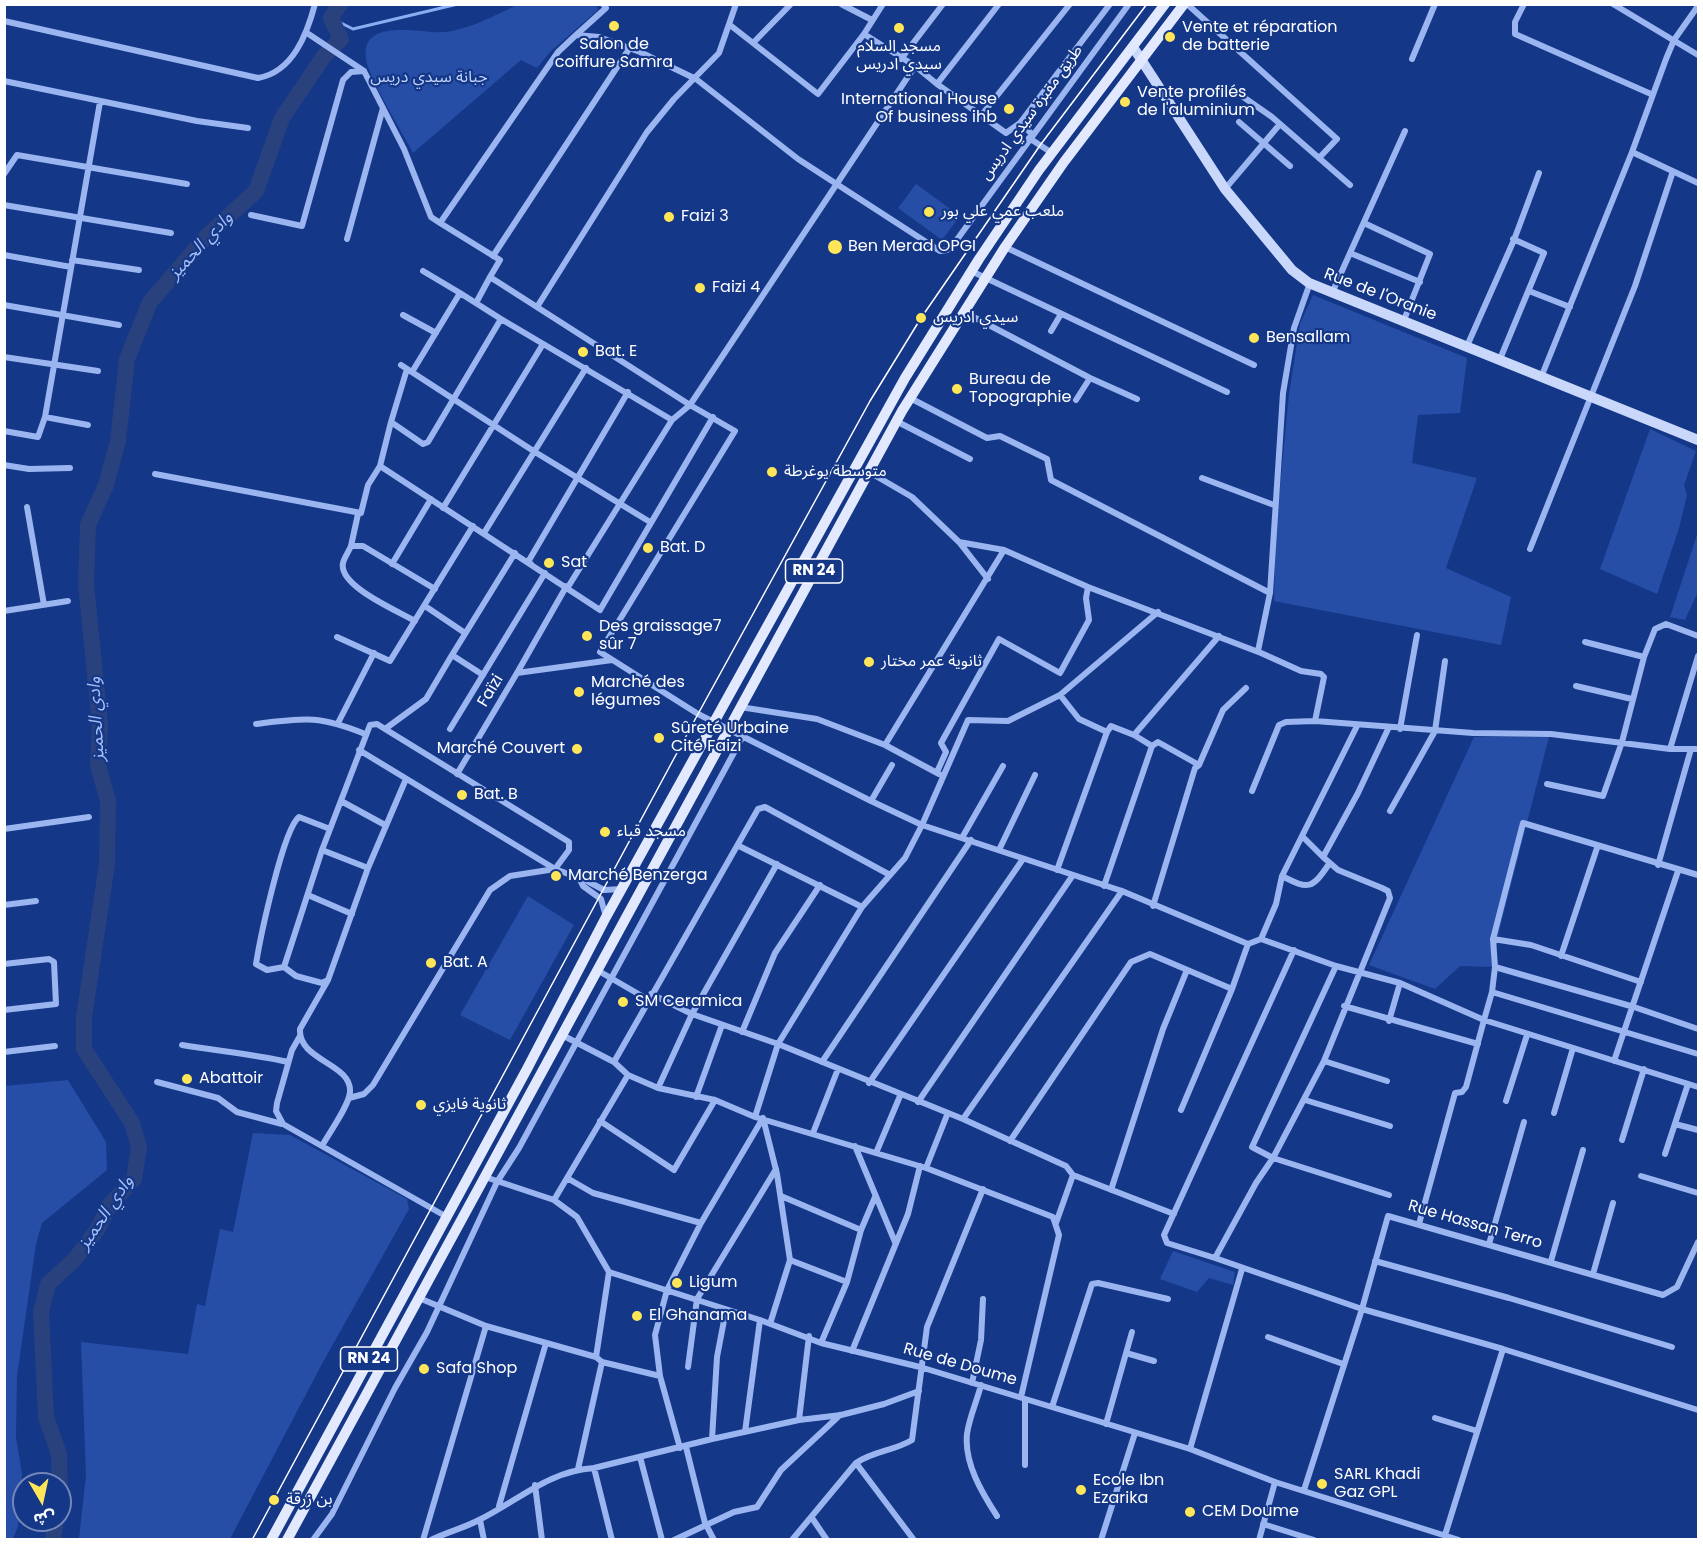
<!DOCTYPE html>
<html>
<head>
<meta charset="utf-8">
<style>
	body { margin:0 }
	#map { position:relative; width:1703px; height:1544px; overflow:hidden; background:#143788; font-family:Poppins,"Noto Sans Arabic",sans-serif }
	canvas { display:block }
	.frame { position:absolute; inset:0; border:6px solid #fff; pointer-events:none }
	.north { position:absolute; left:12px; top:1472px; width:60px; height:60px; box-sizing:border-box; background:#143788; border:2px solid #7287b8; border-radius:50%; rotate:171deg; font-size:16px; font-weight:700; line-height:24px; text-align:center; color:#fff }
	.north::after { content:''; display:block; margin:auto; width:21px; height:27px; background:#ffe658; clip-path:polygon(50% 0,100% 100%,50% 72%,0 100%) }
</style>
</head>
<body>
<div id="map">
<canvas width="1703" height="1544"></canvas>
<div class="frame"></div>
<div class="north">ش</div>
</div>
<script>
const ctx = document.querySelector('canvas').getContext('2d');
ctx.lineJoin = 'round';
function fill(path, color) { ctx.fillStyle = color; ctx.fill(path, 'evenodd'); }
function strokePath(path, color, width, dash) { ctx.strokeStyle = color; ctx.lineWidth = width; ctx.lineCap = dash ? 'butt' : 'round'; ctx.setLineDash(dash || []); ctx.stroke(path); }
function drawText(font, color, halo, rows, align = 'center') {
  ctx.font = font + ' Poppins,"Noto Sans Arabic",sans-serif'; ctx.lineWidth = 4.5; ctx.setLineDash([]); ctx.textBaseline = 'middle'; ctx.strokeStyle = halo; ctx.fillStyle = color; for (const [text, x, y, turn = 0] of rows) {
    ctx.save(); ctx.translate(x, y); ctx.rotate((+turn || 0) * Math.PI / 180); ctx.textAlign = isNaN(turn) ? turn : align; if (halo) ctx.strokeText(text, 0, 0); ctx.fillText(text, 0, 0); ctx.restore();
  }
}
fill(new Path2D(`
	M517,5H596L598,10L551,51L537,68L521,60L413,153C403,133 369,79 366,59C360,16 423,34 444,32C469,30 495,15 517,5Z
	M916,184L960,216L942,240L898,208Z
	M1313,295L1467,358L1460,413L1418,415L1412,463L1477,478L1446,568L1511,597L1501,645L1274,601L1276,530L1289,394L1300,324Z
	M1650,429L1696,451L1684,485L1687,495L1679,528L1657,594L1600,569Z
	M1698,532V592L1685,620L1670,617Z
	M1474,737H1549L1500,927L1493,967L1460,966L1435,989L1369,965Z
	M528,896L574,925L510,1040L460,1015Z
	M68,1080L106,1142L107,1170L42,1223L36,1244L17,1376L16,1437L22,1474L18,1526L13,1539H5V1086Z
	M253,1133L290,1135L407,1199L409,1209L323,1362L230,1539H79L86,1475L81,1342L188,1354L197,1304L205,1306L220,1229L233,1232Z
	M1173,1251L1235,1272L1233,1285L1209,1278L1197,1292L1160,1279Z`), '#264ea7');
strokePath(new Path2D(`
	M331,18L353,29L458,4`), '#8cadf2', 3);
strokePath(new Path2D(`
	M60,1499L59,1454L46,1417L41,1312L48,1284L75,1259L97,1230L109,1206L134,1179L139,1147L132,1123L84,1049V1017L107,864L108,801L98,765L100,724L86,585L88,525L106,485L118,441L127,359L150,302L206,237L256,191L282,118L324,56L341,39L331,18L340,4
	M53,1540L56,1520`), '#29427e', 16);
strokePath(new Path2D(`
	M841,4L872,20
	M883,4L864,34L915,66L690,405L735,431L600,652L698,714L871,801L892,765
	M1187,4L1337,139L1319,158
	M1524,4L1515,22V34L1651,94
	M1613,4L1698,55
	M4,21L258,78C293,72 307,34 315,4
	M730,25L818,94L864,34
	M307,33L364,71L404,149L431,217L440,223L558,52L576,35L599,37L640,52L696,79L798,159L940,251L947,250L953,245L1129,4
	M576,35L606,8L603,4
	M754,42L791,4
	M901,59L943,4
	M1412,59L1435,4
	M915,66L937,84L999,4
	M4,81L197,121L248,128
	M937,84L1006,133L1020,123L1110,4
	M1233,93L1239,94L1272,117L1350,185
	M980,117L1070,4
	M1239,122L1290,166
	M1020,123L1032,134
	M1029,138L1052,153
	M1632,152L1698,183
	M4,174L17,155L187,184
	M1225,189L1280,124
	M4,205L171,233
	M251,215L302,226L343,80L351,72L364,71
	M440,223L500,260L490,277
	M1364,223L1430,254L1404,320
	M347,239L383,108
	M1005,247L1254,365
	M1350,253L1420,282
	M4,255L71,267
	M493,256L629,49
	M72,260L139,270
	M423,271L460,293
	M971,271L1227,392
	M1529,291L1570,307
	M1332,293L1405,131
	M4,305L119,325
	M537,307L647,132L674,99L719,53L736,4
	M964,312L1090,378L1137,399
	M403,315L436,333
	M1051,331L1061,314
	M1467,346L1514,240L1539,173
	M4,357L98,371
	M1500,359L1544,253L1513,239
	M401,365L535,452L650,522
	M412,372L460,293L501,319L672,420L690,405L490,277L476,303
	M1542,375L1632,152L1666,59L1674,40L1698,6
	M910,398L987,438L1000,436L1047,459L1051,480L1270,593
	M1076,400L1090,378
	M45,417L88,425
	M896,421L970,459
	M391,422L407,369
	M4,431L38,437L45,417L100,102
	M4,465L29,469L70,468
	M380,466L600,610L713,417
	M869,472L912,497L959,542L1004,550L1088,587L1261,653L1301,671L1321,674L1324,677L1315,721L1473,733L1551,734L1670,749H1698
	M155,474L361,513L368,485L380,466L391,422L423,444L428,442L501,319
	M1202,478L1274,505
	M27,507L44,605
	M443,508L543,344
	M484,533L586,368
	M959,542L988,579
	M351,546L358,514
	M1530,549L1635,286L1673,171
	M392,564L431,499
	M531,564L528,562L628,392
	M565,586L568,587L672,420
	M425,606L465,633
	M4,611L68,601
	M415,621C398,611 338,586 343,563C344,558 349,551 351,546H363L435,589
	M337,637L390,661L473,526
	M1585,642L1644,657
	M1258,651L1270,593L1283,393L1294,328L1310,283
	M452,655L515,553
	M517,673L566,587
	M1576,686L1632,699
	M740,707L817,719L885,745L939,774
	M338,723L374,653
	M256,724C304,718 319,715 365,734
	M1389,727L1358,793L1323,857L1338,870L1382,888L1388,891L1390,898L1324,1061L1273,1158L1256,1183L1215,1258L1362,1309L1503,1349L1698,1410
	M385,729L426,699L452,655L483,675
	M450,729L545,573
	M1400,729L1417,635
	M1107,732L1111,726L1134,735L1152,746
	M1134,735L1219,636
	M885,745L1004,550
	M1670,749L1698,656
	M359,750L555,869L587,881L604,890L622,889
	M1199,765L1223,710L1246,688
	M937,772L946,752L941,743L999,639L1060,673L1089,620L1086,598L1088,587
	M457,774L517,673L612,660
	M1547,784L1603,796L1622,742L1644,657L1655,629L1666,624L1698,636
	M1252,791L1279,725L1286,722L1315,721
	M341,801L385,825
	M871,801L922,825L1122,891L1248,944
	M1390,811L1435,731L1445,661
	M4,829L89,817
	M963,836L1003,766
	M739,846L862,907
	M322,850L368,868
	M999,850L1035,775
	M1323,857L1302,836L1357,726
	M1658,865L1691,749
	M1057,870L1107,732L1079,719L1060,695
	M1282,876C1309,890 1312,889 1329,864
	M580,880L583,886L601,899L606,917
	M1104,886L1152,746L1158,742L1199,765L1195,768L1153,906
	M308,895L352,914
	M4,905L36,901
	M1261,939L1276,904L1282,876L1302,836
	M1493,939L1531,945L1641,982
	M1561,956L1598,845
	M4,964L49,959L54,962L56,1004L4,1010
	M1336,966L1252,1147L1273,1158L1389,1195
	M284,967L267,970L256,964C260,939 283,829 299,817L330,829
	M1495,967L1634,1007L1698,1029
	M597,970L647,999
	M328,980L322,983L296,976L284,967L322,850L370,725L377,724L385,729L569,842V850L555,869L510,876L490,890L373,1085L364,1094L349,1098
	M1492,992L1495,967L1493,939L1523,823L1698,875
	M651,994L692,1014L778,1044L963,1119L1066,1166L1073,1175L1056,1223
	M1344,1006L1478,1044
	M1389,1021L1400,983L1484,1020L1492,992L1698,1054
	M742,1032L775,953L820,885
	M562,1035L614,1062L628,1075L658,1088L715,1100L755,1117L926,1168L1053,1217L1059,1235L1021,1397
	M300,1036L292,1050L277,1103L276,1111L283,1124L447,1217
	M182,1045C218,1051 253,1054 288,1062
	M4,1052L55,1046
	M1324,1061L1387,1081
	M1614,1061L1678,871
	M614,1062L758,809L765,807L890,875
	M822,1062L971,840
	M157,1082L218,1098L237,1112L282,1124
	M869,1083L1023,859
	M658,1088L692,1014L777,864
	M696,1097L722,1025
	M1305,1100L1390,1126
	M1506,1101L1527,1035
	M918,1102L1073,875
	M1181,1110L1232,989
	M1554,1113L1573,1048
	M755,1117L778,1044L862,907L905,858L922,825L968,720L1008,721L1060,695L1158,612
	M763,1118L777,1174L790,1260L770,1324
	M963,1119L1122,891
	M600,1121L674,1170L715,1100
	M1675,1124L1698,1130
	M813,1133L838,1069
	M1622,1140L1644,1069
	M1010,1141L1131,962L1150,954L1232,989L1248,944L1261,939L1336,966L1400,983
	M322,1146C329,1133 349,1106 350,1092C352,1063 298,1061 300,1029L328,980L368,868L406,779
	M855,1146L895,1242
	M876,1153L900,1096
	M1665,1154L1688,1084
	M926,1168L947,1115
	M1073,1175L1174,1214
	M1641,1176L1698,1193
	M485,1177L554,1200L577,1217L609,1272L760,1320L821,1343L920,1367L1190,1449L1275,1482L1459,1540
	M567,1178L593,1193L701,1223
	M1111,1190L1163,1029L1187,970
	M781,1196L861,1230
	M554,1200L628,1075
	M1419,1224L1455,1093L1462,1092L1466,1087L1484,1020L1698,1087
	M1489,1244L1524,1122
	M1215,1258L1167,1243L1164,1235L1294,950
	M790,1260L847,1282
	M1375,1261L1509,1298L1672,1347
	M1551,1261L1583,1150
	M1593,1274L1613,1203
	M419,1298L486,1326L596,1357L602,1362L660,1376
	M1268,1337L1343,1364
	M821,1343L847,1282L861,1230L875,1197
	M852,1351L908,1214L920,1166
	M1126,1353L1154,1361
	M596,1357L609,1272
	M688,1367L697,1299L776,1169
	M972,1383L981,1340L983,1299
	M981,1385C977,1401 969,1418 967,1434C964,1463 982,1493 997,1516
	M1025,1399V1465
	M1052,1407L1092,1284L1098,1283L1168,1299
	M1435,1418L1477,1431
	M799,1420L809,1336
	M1106,1424L1132,1332
	M745,1432L760,1320
	M712,1439L717,1357L726,1310
	M686,1447L705,1523L714,1540
	M680,1448L660,1376L655,1335L667,1290L701,1223L763,1118
	M1190,1449L1242,1269
	M640,1457L662,1540
	M856,1463L914,1540
	M594,1468L612,1540
	M578,1469L602,1362
	M535,1485L542,1540
	M1304,1490L1362,1309L1388,1216L1663,1295L1677,1287L1698,1242
	M499,1506L546,1343
	M812,1518L827,1540
	M480,1520L484,1540
	M1263,1524L1314,1540
	M1445,1535L1503,1349
	M313,1540L332,1514L395,1388L427,1332L497,1182L519,1148L743,736
	M423,1540L486,1326
	M431,1540C447,1532 464,1528 479,1520C518,1501 548,1471 594,1468L712,1439L799,1420L841,1415L884,1404L919,1391
	M674,1540L734,1512L757,1507L781,1470L840,1415
	M792,1540L856,1463C873,1451 894,1451 912,1440L927,1327L983,1189
	M1101,1540L1135,1433
	M1259,1540L1275,1482`), '#9ab5ef', 6);
strokePath(new Path2D(`
	M1133,47L1225,189L1292,270L1309,283L1698,440`), '#c8d7fa', 10);
strokePath(new Path2D(`
	M271,1540L527,1069L606,917L905,378L979,259L1039,170L1165,4
	M287,1540L902,411L1005,247L1064,162L1184,4`), '#e2e9ff', 10);
strokePath(new Path2D(`
	M252,1540L698,714L870,401L921,318L1041,144L1147,4`), '#fff', 1.5);
for (const [x, y, r, color] of [
	[614,26,6,"#ffe658"],
	[899,28,6,"#ffe658"],
	[1170,37,6,"#ffe658"],
	[1125,102,6,"#ffe658"],
	[1009,109,6,"#ffe658"],
	[929,212,6,"#ffe658"],
	[669,217,6,"#ffe658"],
	[835,247,8,"#ffe658"],
	[700,288,6,"#ffe658"],
	[921,318,6,"#ffe658"],
	[1254,338,6,"#ffe658"],
	[583,352,6,"#ffe658"],
	[957,389,6,"#ffe658"],
	[772,472,6,"#ffe658"],
	[648,548,6,"#ffe658"],
	[549,563,6,"#ffe658"],
	[587,636,6,"#ffe658"],
	[869,662,6,"#ffe658"],
	[579,692,6,"#ffe658"],
	[659,738,6,"#ffe658"],
	[577,749,6,"#ffe658"],
	[462,795,6,"#ffe658"],
	[605,832,6,"#ffe658"],
	[556,876,6,"#ffe658"],
	[431,963,6,"#ffe658"],
	[623,1002,6,"#ffe658"],
	[187,1079,6,"#ffe658"],
	[421,1105,6,"#ffe658"],
	[677,1283,6,"#ffe658"],
	[637,1316,6,"#ffe658"],
	[424,1369,6,"#ffe658"],
	[1322,1484,6,"#ffe658"],
	[1081,1490,6,"#ffe658"],
	[274,1500,6,"#ffe658"],
	[1190,1512,6,"#ffe658"]
]) { const dot = new Path2D(); dot.arc(x, y, r, 0, 2 * Math.PI); ctx.fillStyle = color; ctx.fill(dot); strokePath(dot, '#143788', 2); }
for (const [x, y, w] of [
	[814,571,57],
	[369,1359,57]
]) { const box = new Path2D(); box.roundRect(x - w / 2, y - 12, w, 24, 4.5); ctx.fillStyle = '#143788'; ctx.fill(box); strokePath(box, '#fff', 1.5); }
drawText('bold 15px', '#fff', null, [
	["RN 24",814,571],
	["RN 24",369,1359]
]);
drawText('16px', '#fff', '#143788', [
	["Vente et réparation",1182,28],
	["de batterie",1182,46],
	["Salon de",614,45,"center"],
	["coiffure Samra",614,63,"center"],
	["مسجد السلام",899,47,"center"],
	["سيدي ادريس",899,65,"center"],
	["Vente profilés",1137,93],
	["de l'aluminium",1137,111],
	["International House",997,100,"right"],
	["Of business ihb",997,118,"right"],
	["ملعب عمي علي بور",941,212],
	["Faizi 3",681,217],
	["Ben Merad OPGI",848,247],
	["Faizi 4",712,288],
	["سيدي ادريس",933,318],
	["Bensallam",1266,338],
	["Bat. E",595,352],
	["Bureau de",969,380],
	["Topographie",969,398],
	["متوسطة يوغرطة",784,472],
	["Bat. D",660,548],
	["Sat",561,563],
	["Des graissage7",599,627],
	["sûr 7",599,645],
	["ثانوية عمر مختار",881,662],
	["Marché des",591,683],
	["légumes",591,701],
	["Sûreté Urbaine",671,729],
	["Cité Faizi",671,747],
	["Marché Couvert",565,749,"right"],
	["Bat. B",474,795],
	["مسجد قباء",617,832],
	["Marché Benzerga",568,876],
	["Bat. A",443,963],
	["SM Ceramica",635,1002],
	["Abattoir",199,1079],
	["ثانوية فايزي",433,1105],
	["Ligum",689,1283],
	["El Ghanama",649,1316],
	["Safa Shop",436,1369],
	["SARL Khadi",1334,1475],
	["Gaz GPL",1334,1493],
	["Ecole Ibn",1093,1481],
	["Ezarika",1093,1499],
	["بن زرقة",286,1500],
	["CEM Doume",1202,1512]
], 'left');
drawText('16px', '#c0d3fb', '#143788', [
	["جبانة سيدي دريس",429,78]
]);
drawText('16px', '#fff', '#143788', [
	["طريق مقبرة سيدي ادريس",1032,113,-54],
	["Rue de l'Oranie",1380,295,21],
	["Faïzi",491,691,-59],
	["Rue Hassan Terro",1475,1225,16],
	["Rue de Doume",960,1365,16]
]);
drawText('italic 18px', '#a6bff6', '#143788', [
	["وادي الحميز",201,246,-47],
	["وادي الحميز",97,719,-93],
	["وادي الحميز",106,1213,-56]
]);
</script>
</body>
</html>
